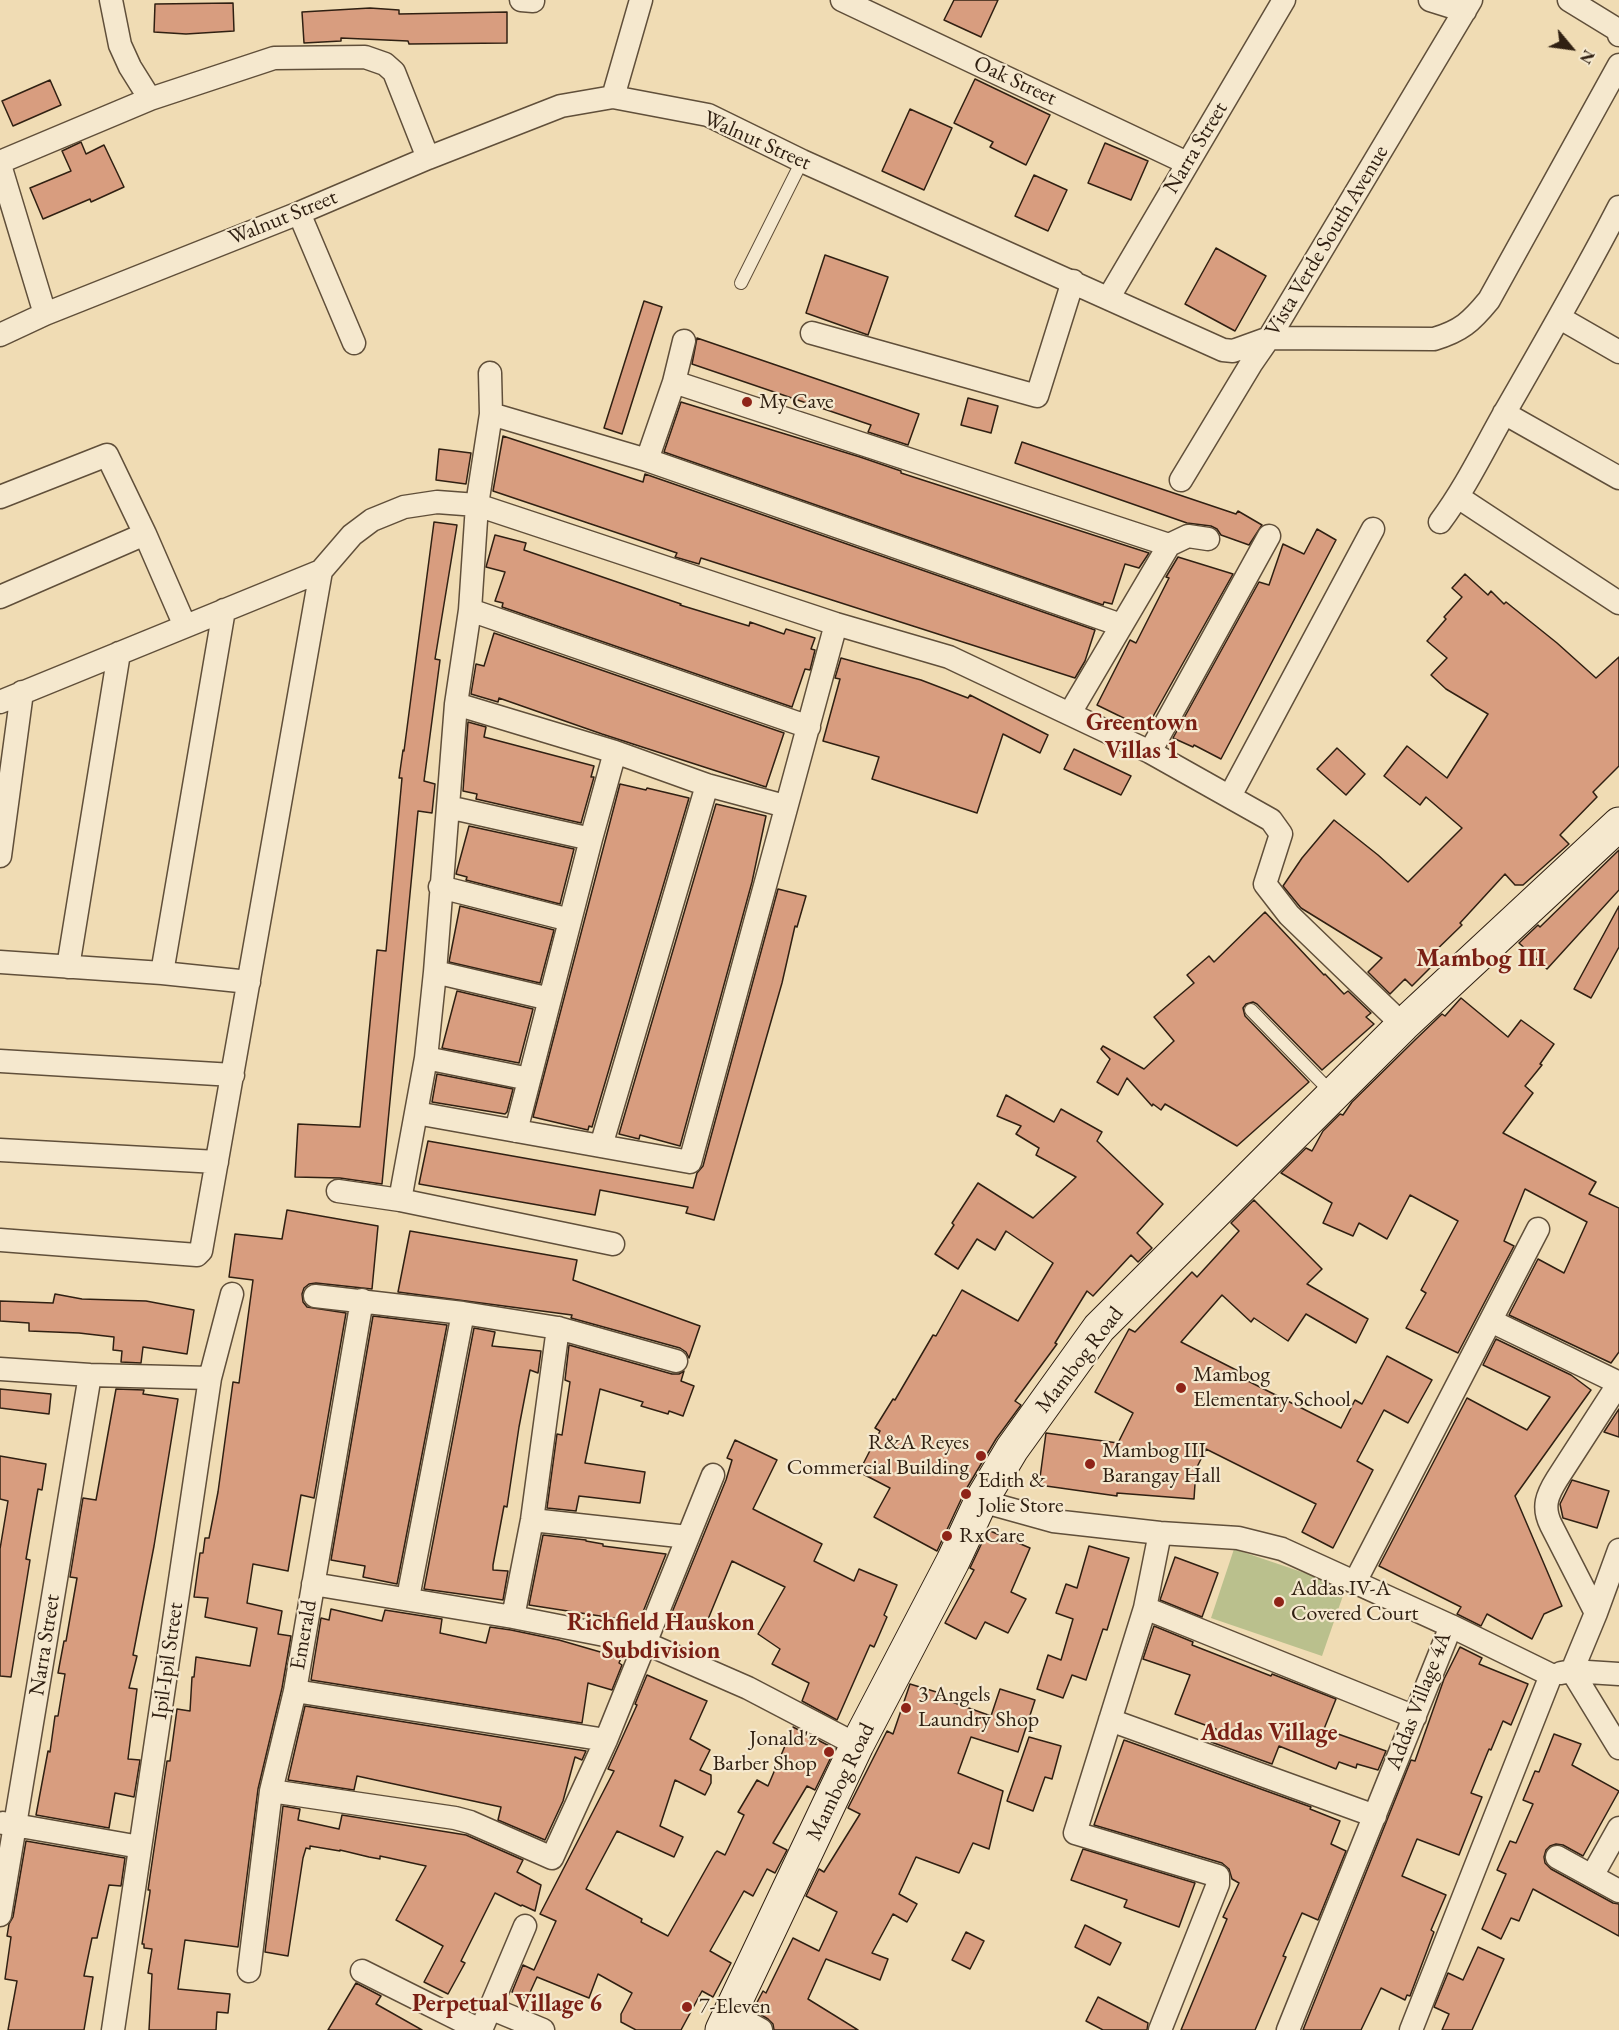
<!DOCTYPE html>
<html>
<head>
<meta charset="utf-8">
<style>
	body { margin:0 }
	#map { position:relative; width:1619px; height:2030px; overflow:hidden; background:#f0dcb4; font-family:"EB Garamond",serif }
	canvas { display:block }
	.north { position:absolute; left:1541px; top:18px; width:60px; height:60px; -webkit-text-stroke:4px #f5e8ce; paint-order:stroke; rotate:119deg; font-size:16px; font-weight:700; line-height:24px; text-align:center; color:#302012 }
	.north::after { content:''; display:block; margin:auto; width:21px; height:27px; background:#302012; clip-path:polygon(50% 0,100% 100%,50% 72%,0 100%) }
</style>
</head>
<body>
<div id="map">
<canvas width="1619" height="2030"></canvas>
<div class="north">N</div>
</div>
<script>
const ctx = document.querySelector('canvas').getContext('2d');
ctx.lineJoin = 'round';
function fill(path, color) { ctx.fillStyle = color; ctx.fill(path, 'evenodd'); }
function strokePath(path, color, width, dash) { ctx.strokeStyle = color; ctx.lineWidth = width; ctx.lineCap = dash ? 'butt' : 'round'; ctx.setLineDash(dash || []); ctx.stroke(path); }
function drawText(font, color, halo, rows, align = 'center') {
  ctx.font = font + ' "EB Garamond",serif'; ctx.lineWidth = 4.5; ctx.setLineDash([]); ctx.textBaseline = 'middle'; ctx.strokeStyle = halo; ctx.fillStyle = color; for (const [text, x, y, turn = 0] of rows) {
    ctx.save(); ctx.translate(x, y); ctx.rotate((+turn || 0) * Math.PI / 180); ctx.textAlign = isNaN(turn) ? turn : align; if (halo) ctx.strokeText(text, 0, 0); ctx.fillText(text, 0, 0); ctx.restore();
  }
}
fill(new Path2D(`
	M1234,1549L1346,1587L1322,1656L1211,1618Z`), '#bac08d');
const building = new Path2D(`
	M954,0H998L981,37L944,20Z
	M233,3L234,31L186,34L154,32L155,4Z
	M370,8L399,10V14L507,12V43L409,44L408,41L341,38V41L304,43L302,12Z
	M975,79L1050,115L1026,165L990,147L993,142L954,123Z
	M50,80L61,105L13,126L2,101Z
	M910,109L952,128L924,190L882,171Z
	M81,142L86,154L104,145L124,187L91,202L90,199L43,219L30,188L71,171L62,151Z
	M1105,143L1148,161L1131,200L1088,183Z
	M1034,175L1067,190L1048,231L1015,216Z
	M1216,248L1266,276L1235,331L1185,304Z
	M825,255L888,277L868,335L806,313Z
	M644,301L662,307L622,434L604,428Z
	M697,338L919,414L908,445L868,432L871,425L692,364Z
	M968,398L998,406L991,433L961,425Z
	M681,402L860,457L901,471V473L1149,553L1139,568L1125,564L1112,604L1104,602L1103,605L664,452Z
	M503,436L643,482L645,474L1095,630L1085,661L1075,678L701,558L699,564L675,557L677,553L493,491Z
	M1022,442L1236,514L1238,511L1262,525L1249,545L1221,535L1217,529L1211,526L1187,523L1015,463Z
	M439,449L471,453L466,484L436,480Z
	M434,522L457,525L435,659L440,660L424,781L435,784L432,813L418,811L382,1184L340,1178L295,1177L298,1124L360,1127L377,950L386,951L402,778H399L403,750L404,751Z
	M1317,529L1336,540L1221,759L1194,745L1193,747L1173,738L1259,582L1269,585L1283,544L1304,554Z
	M495,535L526,543L524,550L681,604L680,605L749,626L750,622L784,634L786,629L815,638L811,649L815,650L810,670L805,669L792,707L502,607L503,603L495,601L505,572L486,567Z
	M1178,557L1233,574L1146,729L1097,705L1130,640L1136,643L1169,578L1166,577Z
	M1465,574L1488,595L1491,591L1504,604L1506,602L1557,643L1596,678L1619,657V766L1593,792L1597,797L1560,835L1569,844L1523,885H1515L1505,874L1460,923L1462,925L1426,960L1432,966L1412,986L1405,979L1390,994L1368,972L1382,958L1301,908L1283,886L1302,858L1334,820L1378,855L1408,882L1462,828L1426,797L1420,805L1384,776L1407,746L1447,778L1488,714L1446,689L1431,675L1447,658L1427,641L1446,619L1444,617L1462,597L1452,588Z
	M494,633L784,733L766,787L602,734L499,698L498,702L471,694L476,664L484,666Z
	M841,658L921,680L968,698L970,695L1048,735L1040,753L1003,734L977,813L872,779L879,757L823,741L840,679L835,678Z
	M468,722L486,727L484,737L594,766L591,777H594L581,823L476,799L477,794L463,791Z
	M1337,748L1365,774L1346,795L1317,769Z
	M1074,749L1131,776L1121,795L1064,769Z
	M620,784L646,790L647,788L689,798L592,1127L589,1126L588,1130L533,1117Z
	M716,804L766,816L752,882L680,1146L640,1135L639,1139L619,1134Z
	M469,826L574,849L560,904L466,880L467,877L456,874Z
	M1619,850V890L1547,969L1519,943L1538,925L1540,927Z
	M778,889L806,896L797,927L795,926L782,983L714,1220L686,1213L688,1207L600,1190L595,1215L419,1184L428,1141L693,1188L697,1173L703,1166Z
	M460,906L554,930L540,983L449,962Z
	M1619,906V947L1591,998L1574,989Z
	M1265,912L1324,975L1325,974L1344,994L1348,991L1371,1013L1366,1017L1374,1024L1322,1070L1257,1004L1253,1002L1246,1004L1243,1008L1245,1016L1309,1082L1237,1146L1165,1104L1161,1110L1153,1104L1152,1106L1127,1078L1118,1095L1097,1082L1110,1059L1101,1049L1103,1046L1144,1069L1174,1041L1154,1017L1194,983L1187,975L1209,956L1214,962Z
	M457,991L533,1009L519,1063L442,1048Z
	M1461,998L1508,1037L1521,1020L1554,1044L1540,1064L1542,1065L1525,1086L1533,1093L1503,1133L1596,1182L1589,1194L1619,1208V1352L1611,1363L1509,1315L1538,1259L1564,1273L1587,1222L1525,1189L1504,1241L1514,1246L1458,1353L1406,1328L1426,1293L1421,1290L1458,1221L1410,1195L1387,1239L1359,1223L1353,1236L1323,1223L1332,1203L1281,1173L1306,1148L1312,1151L1323,1131L1340,1114L1343,1115L1352,1102L1416,1039L1442,1014L1445,1016Z
	M437,1074L513,1089L507,1112L505,1114L432,1102Z
	M1006,1095L1054,1122L1061,1109L1102,1132L1097,1141L1163,1204L1137,1233L1152,1248L1138,1262L1131,1255L1093,1296L1087,1291L1055,1343L1057,1344L1015,1401L1021,1405L996,1439L965,1491L937,1551L874,1517L890,1488L859,1472L880,1431L875,1428L893,1399L895,1400L933,1335L936,1336L962,1290L1018,1321L1053,1263L1006,1231L995,1250L977,1239L958,1269L935,1254L954,1225L952,1223L978,1183L1033,1218L1076,1177L1036,1155L1039,1148L1016,1134L1021,1126L997,1116Z
	M1254,1200L1322,1269L1307,1284L1368,1319L1356,1343L1306,1314L1288,1341L1254,1318L1251,1322L1222,1295L1181,1342L1246,1375L1244,1379L1341,1428L1355,1400L1362,1404L1387,1356L1432,1380L1408,1423L1384,1410L1357,1461L1373,1470L1333,1548L1302,1532L1316,1504L1206,1449L1196,1469L1194,1499L1117,1493V1496L1039,1485L1046,1433L1118,1443L1133,1413L1095,1392L1129,1329L1135,1332L1192,1272L1197,1277L1239,1231L1231,1223Z
	M287,1210L378,1226L372,1289L316,1283L309,1284L304,1288L302,1294L303,1302L307,1307L346,1313L314,1498L301,1495L288,1571L253,1564L247,1603L282,1611L278,1634L291,1636L282,1688L258,1789L238,1947L185,1940L178,1989L230,1994L228,2013L217,2012L216,2030H149L152,1974L148,1973L152,1949L144,1948V1944H142L150,1892V1890H148L167,1761H170L177,1709L190,1711L192,1677H194L196,1657L250,1666L257,1628L205,1617L208,1598L194,1597L200,1553H203L205,1538H209L218,1492L233,1382L239,1383L253,1280L229,1277L235,1234L282,1239Z
	M410,1231L577,1260L573,1280L700,1326L689,1358L686,1352L680,1348L571,1318L572,1315L398,1292Z
	M55,1294L82,1299L146,1301L194,1310L187,1354L143,1347L141,1363L121,1362L122,1351L113,1350L114,1337L79,1333L29,1331V1323L0,1321V1301L53,1303Z
	M373,1316L447,1325L397,1584L363,1577L365,1566L331,1560Z
	M474,1328L495,1332L492,1346L541,1351L538,1373L530,1370L519,1427L507,1507L504,1506L493,1565V1570L508,1571L503,1600L424,1589Z
	M1496,1339L1571,1375L1591,1390L1515,1496L1562,1606L1544,1614L1532,1639L1487,1614L1481,1626L1457,1614L1461,1607L1379,1566L1467,1398L1527,1430L1550,1397L1483,1365Z
	M569,1345L672,1374H679L684,1371L681,1381L694,1386L683,1416L669,1411L668,1414L641,1406L643,1402L600,1389L585,1463L645,1472L640,1503L579,1496L576,1511L547,1508L557,1434L562,1435L570,1382L565,1380Z
	M0,1389L51,1394L49,1414L0,1408Z
	M116,1389L144,1390L143,1394L178,1399L154,1546L133,1655L137,1656L129,1688L137,1689L128,1759L140,1760L134,1797L115,1793L109,1828L36,1815L48,1751L50,1752L55,1716H58L65,1674L58,1673L64,1641H66L77,1578L70,1577L83,1498L96,1500Z
	M1619,1409V1437L1604,1432Z
	M735,1440L777,1460L753,1509L822,1544L814,1561L854,1581L859,1569L897,1585L884,1615L887,1617L874,1647L870,1645L837,1720L802,1701L809,1683L772,1664L780,1649L758,1634L785,1587L732,1561L704,1629L671,1615L726,1480L732,1460L727,1458Z
	M0,1456L46,1464L42,1490L38,1489L26,1559L30,1560L11,1677L0,1676V1549L8,1501L0,1499Z
	M1572,1480L1609,1491L1597,1528L1563,1518L1560,1504Z
	M988,1530L1030,1548L1011,1592L1026,1599L1008,1633L985,1622L976,1639L945,1623L974,1570L970,1568Z
	M543,1535L586,1540V1541L603,1544V1546L666,1554L639,1622L529,1605Z
	M1089,1546L1129,1558L1107,1630L1103,1629L1086,1680L1072,1675L1063,1698L1037,1689L1048,1655L1061,1660L1073,1619L1056,1613L1066,1584L1077,1588Z
	M1175,1557L1218,1573L1202,1617L1160,1600Z
	M331,1609L382,1621L385,1610L442,1619L440,1633L486,1643L490,1627L511,1630L559,1640L621,1658L619,1663L622,1665L612,1690L588,1683L582,1723L311,1680L321,1618L329,1620Z
	M1154,1626L1193,1642L1192,1645L1271,1676L1272,1674L1336,1699L1324,1729L1386,1751L1378,1770L1357,1764L1356,1768L1339,1762L1336,1769L1279,1746L1272,1764L1211,1742L1216,1729L1175,1714L1190,1675L1143,1659Z
	M1460,1647L1482,1658L1479,1664L1528,1684L1511,1725L1503,1721L1491,1750L1489,1749L1471,1793L1482,1797L1459,1855L1417,1839L1402,1876L1446,1895L1431,1930L1434,1932L1410,1996L1407,1995L1405,2000L1381,1988L1361,2030H1303L1411,1760L1415,1761L1444,1679Z
	M647,1675L707,1701L690,1739L710,1750L700,1770L711,1775V1783L705,1795L675,1780L660,1826L683,1837L674,1857L617,1831L586,1889L642,1919L641,1922L668,1936L715,1853L717,1851L725,1855L744,1815L738,1812L757,1780L768,1786L793,1727L835,1749L815,1790L807,1786L773,1843L787,1850L775,1873L767,1869L753,1896L744,1891L710,1951L731,1963L713,1997L702,1991L681,2030H636L621,2022V2014L632,1993L598,1974L589,1998L537,1977L527,1999L512,1992L523,1965L534,1970L556,1921L540,1914L614,1771L608,1769L637,1705L635,1704Z
	M910,1684L943,1694L941,1698L991,1716L1000,1689L1035,1700L1018,1752L971,1737L958,1773L1003,1791L989,1849L973,1843L959,1873L916,1857L899,1894L917,1904L907,1922L893,1914L872,1953L888,1959L880,1980L826,1959L808,1999L858,2030H774L773,2024L768,2019L753,2010L763,1991L766,1993L793,1938L819,1951L837,1912L806,1896L819,1869L824,1872L860,1814L848,1808L887,1731L893,1734Z
	M305,1706L586,1751L582,1760L575,1757L563,1801L545,1840L498,1820L501,1807L357,1776L354,1790L288,1780Z
	M1554,1734L1581,1744L1572,1765L1619,1791L1583,1856L1563,1845L1556,1844L1550,1846L1546,1850L1544,1857L1545,1863L1551,1869L1613,1903L1619,1904V1936L1533,1889L1519,1921L1511,1918L1501,1939L1482,1929L1506,1874L1497,1870L1510,1841L1516,1843L1533,1804L1523,1800L1535,1771L1539,1772Z
	M1029,1737L1061,1746L1052,1779L1045,1777L1033,1811L1007,1801Z
	M1124,1740L1311,1807L1310,1809L1340,1821L1331,1844L1346,1851L1318,1920L1302,1913L1283,1956L1286,1957L1255,2030H1181L1227,1919L1223,1917L1239,1883L1232,1879L1229,1869L1222,1863L1094,1825Z
	M283,1806L300,1809L298,1820L339,1829L342,1815L466,1835L523,1860L517,1872L541,1885L535,1911L522,1905L521,1906L495,1893L461,1961L465,1963L448,1994L424,1982L443,1946L396,1920L426,1866L380,1856V1859L369,1857L340,1850V1851L310,1846V1849L306,1848L303,1858L288,1956L265,1952Z
	M26,1841L125,1858L121,1886L109,1885L97,1938H92L84,1976L93,1977L84,2030H8L17,1981L5,1979L11,1937L7,1936L9,1924L13,1917Z
	M1083,1849L1195,1883L1179,1927L1124,1907L1127,1900L1071,1880Z
	M1085,1925L1121,1943L1110,1965L1075,1947Z
	M966,1932L984,1941L970,1969L952,1960Z
	M1478,1947L1504,1959L1472,2030H1442L1449,2014L1434,2007L1448,1973L1463,1980Z
	M356,1983L381,1996L376,2004L422,2030H328Z
	M1098,1997L1148,2023L1147,2030H1103L1086,2021Z`);
fill(building, '#d89d7f');
strokePath(building, '#302012', 1.5);
const service = new Path2D(`
	M741,283L802,161
	M1251,1010L1333,1094`);
const minor = new Path2D(`
	M111,0L120,45L130,67L150,99
	M521,0L533,1
	M842,0L1187,163
	M1430,0L1465,11
	M1569,0L1618,30L1619,35
	M613,97L641,0
	M0,162L150,99L274,58L365,57L385,64L394,72L428,158
	M0,165L45,314
	M299,213L354,343
	M1109,297L1284,0
	M1560,318L1619,352
	M812,333L1037,396L1073,281
	M0,335L45,314L299,213L428,158L561,106L613,97L708,115L802,161L1223,350L1233,351L1269,338L1434,339C1461,331 1471,322 1489,300L1619,65
	M674,382L1169,545L1070,713
	M1504,413L1619,478
	M491,414L647,460L1121,625
	M647,460L674,382L684,341
	M1181,480L1251,364L1269,338L1471,0
	M0,497L107,455L145,534L185,626
	M1458,497L1619,603
	M1440,522C1466,487 1484,449 1505,412C1544,344 1583,277 1619,207
	M1169,545L1188,536L1208,539
	M0,597L145,534
	M470,610L809,727
	M0,702L321,571L352,535L372,520L404,507L437,502L477,505L836,624L949,657L1150,752L1271,820L1281,834L1265,884L1289,915L1403,1025
	M456,704L615,752L707,785L785,806
	M1150,752L1269,536
	M1230,796L1373,529
	M448,807L591,839
	M0,856L22,692
	M440,887L570,920
	M0,962L162,973L249,982
	M68,967L119,653
	M435,972L550,999
	M162,973L224,610
	M426,1058L529,1079
	M0,1061L233,1075
	M416,1113L690,1162L836,624
	M516,1131L591,839L615,752
	M601,1146L707,785
	M0,1150L217,1162
	M338,1191L400,1200L613,1244
	M400,1200L426,1058L435,972L456,704L470,610L477,505L491,414L490,373
	M0,1240L197,1255L201,1251L321,571
	M315,1296L463,1313L558,1328L676,1361
	M1491,1321L1619,1383
	M0,1369L90,1375L210,1378
	M981,1501L1053,1521L1160,1533L1238,1538L1282,1549L1451,1626L1288,2030
	M532,1520L688,1537
	M1160,1533L1145,1608L1075,1833L1218,1876V1884L1160,2030
	M1619,1550L1596,1613L1572,1671L1619,1748
	M1355,1582L1538,1229
	M313,1584L513,1617L645,1643L748,1688L857,1745
	M408,1598L463,1313
	M1145,1608L1415,1717
	M1596,1613L1551,1525C1542,1507 1547,1495 1557,1479L1619,1383
	M513,1617L532,1520L558,1328
	M1561,1673L1572,1671L1619,1674
	M295,1691L606,1740
	M1110,1720L1375,1816
	M271,1791L455,1818L470,1822L552,1858L606,1740L713,1475
	M3,1823L140,1847
	M1557,1857L1619,1891
	M1592,1876L1619,1828
	M0,1915L90,1375
	M249,1971L271,1791L295,1691L362,1300
	M362,1971L480,2030
	M490,2008L543,2030
	M730,2013L761,2030
	M113,2030L210,1378L232,1294
	M481,2030L525,1926
	M1411,2030L1551,1675L1451,1626`);
const secondary = new Path2D(`
	M722,2030L857,1745L953,1561L981,1501L1012,1449L1099,1328L1403,1025L1619,824`);
strokePath(service, '#604f3a', 14);
strokePath(minor, '#604f3a', 25);
strokePath(secondary, '#302012', 35);
strokePath(service, '#f5e8ce', 12);
strokePath(minor, '#f5e8ce', 22);
strokePath(secondary, '#f5e8ce', 33);
for (const [x, y, r, color] of [
	[747,402,6,"#8f2418"],
	[1181,1388,6,"#8f2418"],
	[981,1456,6,"#8f2418"],
	[1090,1464,6,"#8f2418"],
	[966,1494,6,"#8f2418"],
	[947,1536,6,"#8f2418"],
	[1279,1602,6,"#8f2418"],
	[906,1708,6,"#8f2418"],
	[829,1752,6,"#8f2418"],
	[687,2007,6,"#8f2418"]
]) { const dot = new Path2D(); dot.arc(x, y, r, 0, 2 * Math.PI); ctx.fillStyle = color; ctx.fill(dot); strokePath(dot, '#f5e8ce', 2); }
drawText('22px', '#302012', '#f5e8ce', [
	["Oak Street",1015,81,25],
	["Walnut Street",757,141,24],
	["Narra Street",1196,148,-59],
	["Walnut Street",283,218,-22],
	["Vista Verde South Avenue",1327,241,-59],
	["Mambog Road",1080,1360,-52],
	["Emerald",304,1635,-80],
	["Narra Street",45,1645,-81],
	["Ipil-Ipil Street",168,1661,-82],
	["Addas Village 4A",1419,1701,-69],
	["Mambog Road",841,1782,-64]
]);
drawText('22px', '#302012', '#f5e8ce', [
	["My Cave",759,402],
	["Mambog",1193,1375],
	["Elementary School",1193,1400],
	["R&A Reyes",969,1443,"right"],
	["Commercial Building",969,1468,"right"],
	["Mambog III",1102,1451],
	["Barangay Hall",1102,1476],
	["Edith &",978,1481],
	["Jolie Store",978,1506],
	["RxCare",959,1536],
	["Addas IV-A",1291,1589],
	["Covered Court",1291,1614],
	["3 Angels",918,1695],
	["Laundry Shop",918,1720],
	["Jonald'z",817,1739,"right"],
	["Barber Shop",817,1764,"right"],
	["7-Eleven",699,2007]
], 'left');
drawText('bold 24px', '#7a1f14', '#f5e8ce', [
	["Greentown",1142,723],
	["Villas 1",1142,751],
	["Richfield Hauskon",661,1623],
	["Subdivision",661,1651],
	["Addas Village",1269,1733],
	["Perpetual Village 6",507,2004]
]);
drawText('bold 26px', '#7a1f14', '#f5e8ce', [
	["Mambog III",1481,959]
]);
</script>
</body>
</html>
